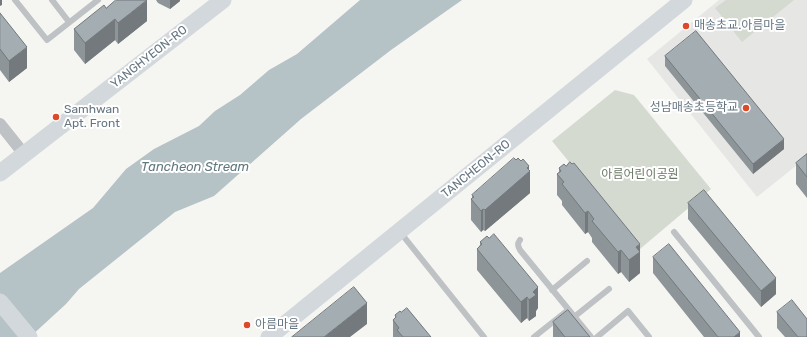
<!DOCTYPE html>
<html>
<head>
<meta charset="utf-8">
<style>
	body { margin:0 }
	canvas { display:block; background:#f5f5f1 }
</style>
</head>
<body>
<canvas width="807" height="337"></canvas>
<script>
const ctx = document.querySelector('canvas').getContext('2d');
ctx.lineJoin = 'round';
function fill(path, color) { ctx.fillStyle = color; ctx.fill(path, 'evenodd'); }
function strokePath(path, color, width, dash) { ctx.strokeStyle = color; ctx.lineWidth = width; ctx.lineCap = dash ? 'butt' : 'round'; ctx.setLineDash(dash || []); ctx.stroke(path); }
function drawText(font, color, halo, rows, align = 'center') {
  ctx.font = font + ' Rubik,"Noto Sans KR",sans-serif'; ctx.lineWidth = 4; ctx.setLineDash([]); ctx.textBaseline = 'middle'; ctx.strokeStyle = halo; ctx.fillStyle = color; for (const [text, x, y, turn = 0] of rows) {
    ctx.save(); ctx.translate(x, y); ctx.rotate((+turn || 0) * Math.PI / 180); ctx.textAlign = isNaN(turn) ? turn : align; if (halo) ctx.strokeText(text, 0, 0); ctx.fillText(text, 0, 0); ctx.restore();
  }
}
fill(new Path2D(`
	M719,0H807V157L757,197L647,59Z`), '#e6e6e5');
fill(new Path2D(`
	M726,0H794L742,42L715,8Z
	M615,90L634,95L711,189L640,249L552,141Z`), '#d5dad1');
fill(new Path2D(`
	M360,0H462L391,50L301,119L214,196L175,212L79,289L66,304L30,337H0V273L93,208L126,169L154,149L199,126L215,111L240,95L269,70L297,54Z`), '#b5c2c6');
strokePath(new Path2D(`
	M15,0L47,40L98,0
	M52,0L69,22
	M400,232L484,337
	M674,232L759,337
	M520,240C517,244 518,246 520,250L591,337
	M552,290L587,261
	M574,317L609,289
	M534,337L568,310
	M597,337L628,311L649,337`), '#bec2c5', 6);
strokePath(new Path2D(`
	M0,124L24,154`), '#bec2c5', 12);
strokePath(new Path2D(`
	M0,173L223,0
	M0,302L29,337
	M269,337L684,0`), '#d3d8dc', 17);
fill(new Path2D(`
	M156,0H180V1L170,9L158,3Z
	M106,8L147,21L118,44L115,40L85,64L74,50V29Z
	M0,13L27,68L9,82L0,70Z
	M665,56L784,149L753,174L665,66Z
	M807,154V198L796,184V163Z
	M516,160L529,170L530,193L485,231L483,230L481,232L471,220V199L472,198V195Z
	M559,168L640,251V273L629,282L621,272L618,274L592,242V238L588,232L585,234L562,205V201L557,195V174L559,172Z
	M688,203L776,294L761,307L688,219Z
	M480,242L538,308L536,311V316L529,321L527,318L521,323L477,270V249L480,245Z
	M653,257L740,337H704L653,273Z
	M401,312L431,337H393V320L395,318V315Z
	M777,312L807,337H785L777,328Z
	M553,322L590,337H553Z`), '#8d9599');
fill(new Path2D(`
	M0,0H2V5L0,6Z
	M147,0V21L118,44V23Z
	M170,0H180V1L170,9Z
	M115,19V40L85,64V43Z
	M27,47V68L9,82V61Z
	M784,139V149L753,174V164Z
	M529,166V172L530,171V193L485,231V210Z
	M483,209V230L481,232V211Z
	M588,211V232L585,234V213Z
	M640,244V273L629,282V260L636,247Z
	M621,250V272L618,274V252Z
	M776,278V294L761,307V291Z
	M538,287V308L536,311V316L529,321V300L533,292Z
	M527,297V318L521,323V302Z
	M367,303V324L350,337H324Z
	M740,332V337H734Z`), '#73797d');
const building = new Path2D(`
	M116,0H147L118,23L115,19L85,43L74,29L104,5L106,8Z
	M0,13L27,47L9,61L0,49Z
	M696,31L784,139L753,164L665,56Z
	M807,154V177L796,163Z
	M514,158L516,160L518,158L521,161L523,159L529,166L527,168L530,171L485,210L483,209L481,211L471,199L474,197L472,195Z
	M570,162L572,164L574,163L640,244L636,247L640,252L629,260L621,250L618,252L592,221L594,219L588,211L585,213L562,184L564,182L557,174L561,171L559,168L564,164L566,166Z
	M704,190L776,278L761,291L688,203Z
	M494,234L538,287L533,292L536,295L529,300L527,297L521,302L477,249L482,244L480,242L487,236L489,238Z
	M669,244L740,332L734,337H718L653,257Z
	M354,287L367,303L324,337H292Z
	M792,300L807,319V337H798L777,312Z
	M407,308L431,337H403L397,330L399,328L393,320L396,317L395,315L400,311L401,312Z
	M568,310L590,337H565L553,322Z`);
fill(building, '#a4adb2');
strokePath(building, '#73797d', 1);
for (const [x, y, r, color] of [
	[686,26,4,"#dd4a2a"],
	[746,108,4,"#dd4a2a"],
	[56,117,4,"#dd4a2a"],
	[247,325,4,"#dd4a2a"]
]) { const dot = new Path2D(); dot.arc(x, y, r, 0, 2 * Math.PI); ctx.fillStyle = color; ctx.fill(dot); strokePath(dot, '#fff', 1.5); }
drawText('12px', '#657682', '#fff', [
	["매송초교.아름마을",694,26],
	["성남매송초등학교",738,108,"right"],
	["Samhwan",64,110],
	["Apt. Front",64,124],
	["아름마을",255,325]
], 'left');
drawText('12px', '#657682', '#fff', [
	["YANGHYEON-RO",149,57,-38],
	["TANCHEON-RO",476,169,-39]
]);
drawText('12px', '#697964', '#fff', [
	["아름어린이공원",640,175]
]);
drawText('italic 13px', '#61787f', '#fff', [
	["Tancheon Stream",195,167]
]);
</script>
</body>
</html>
